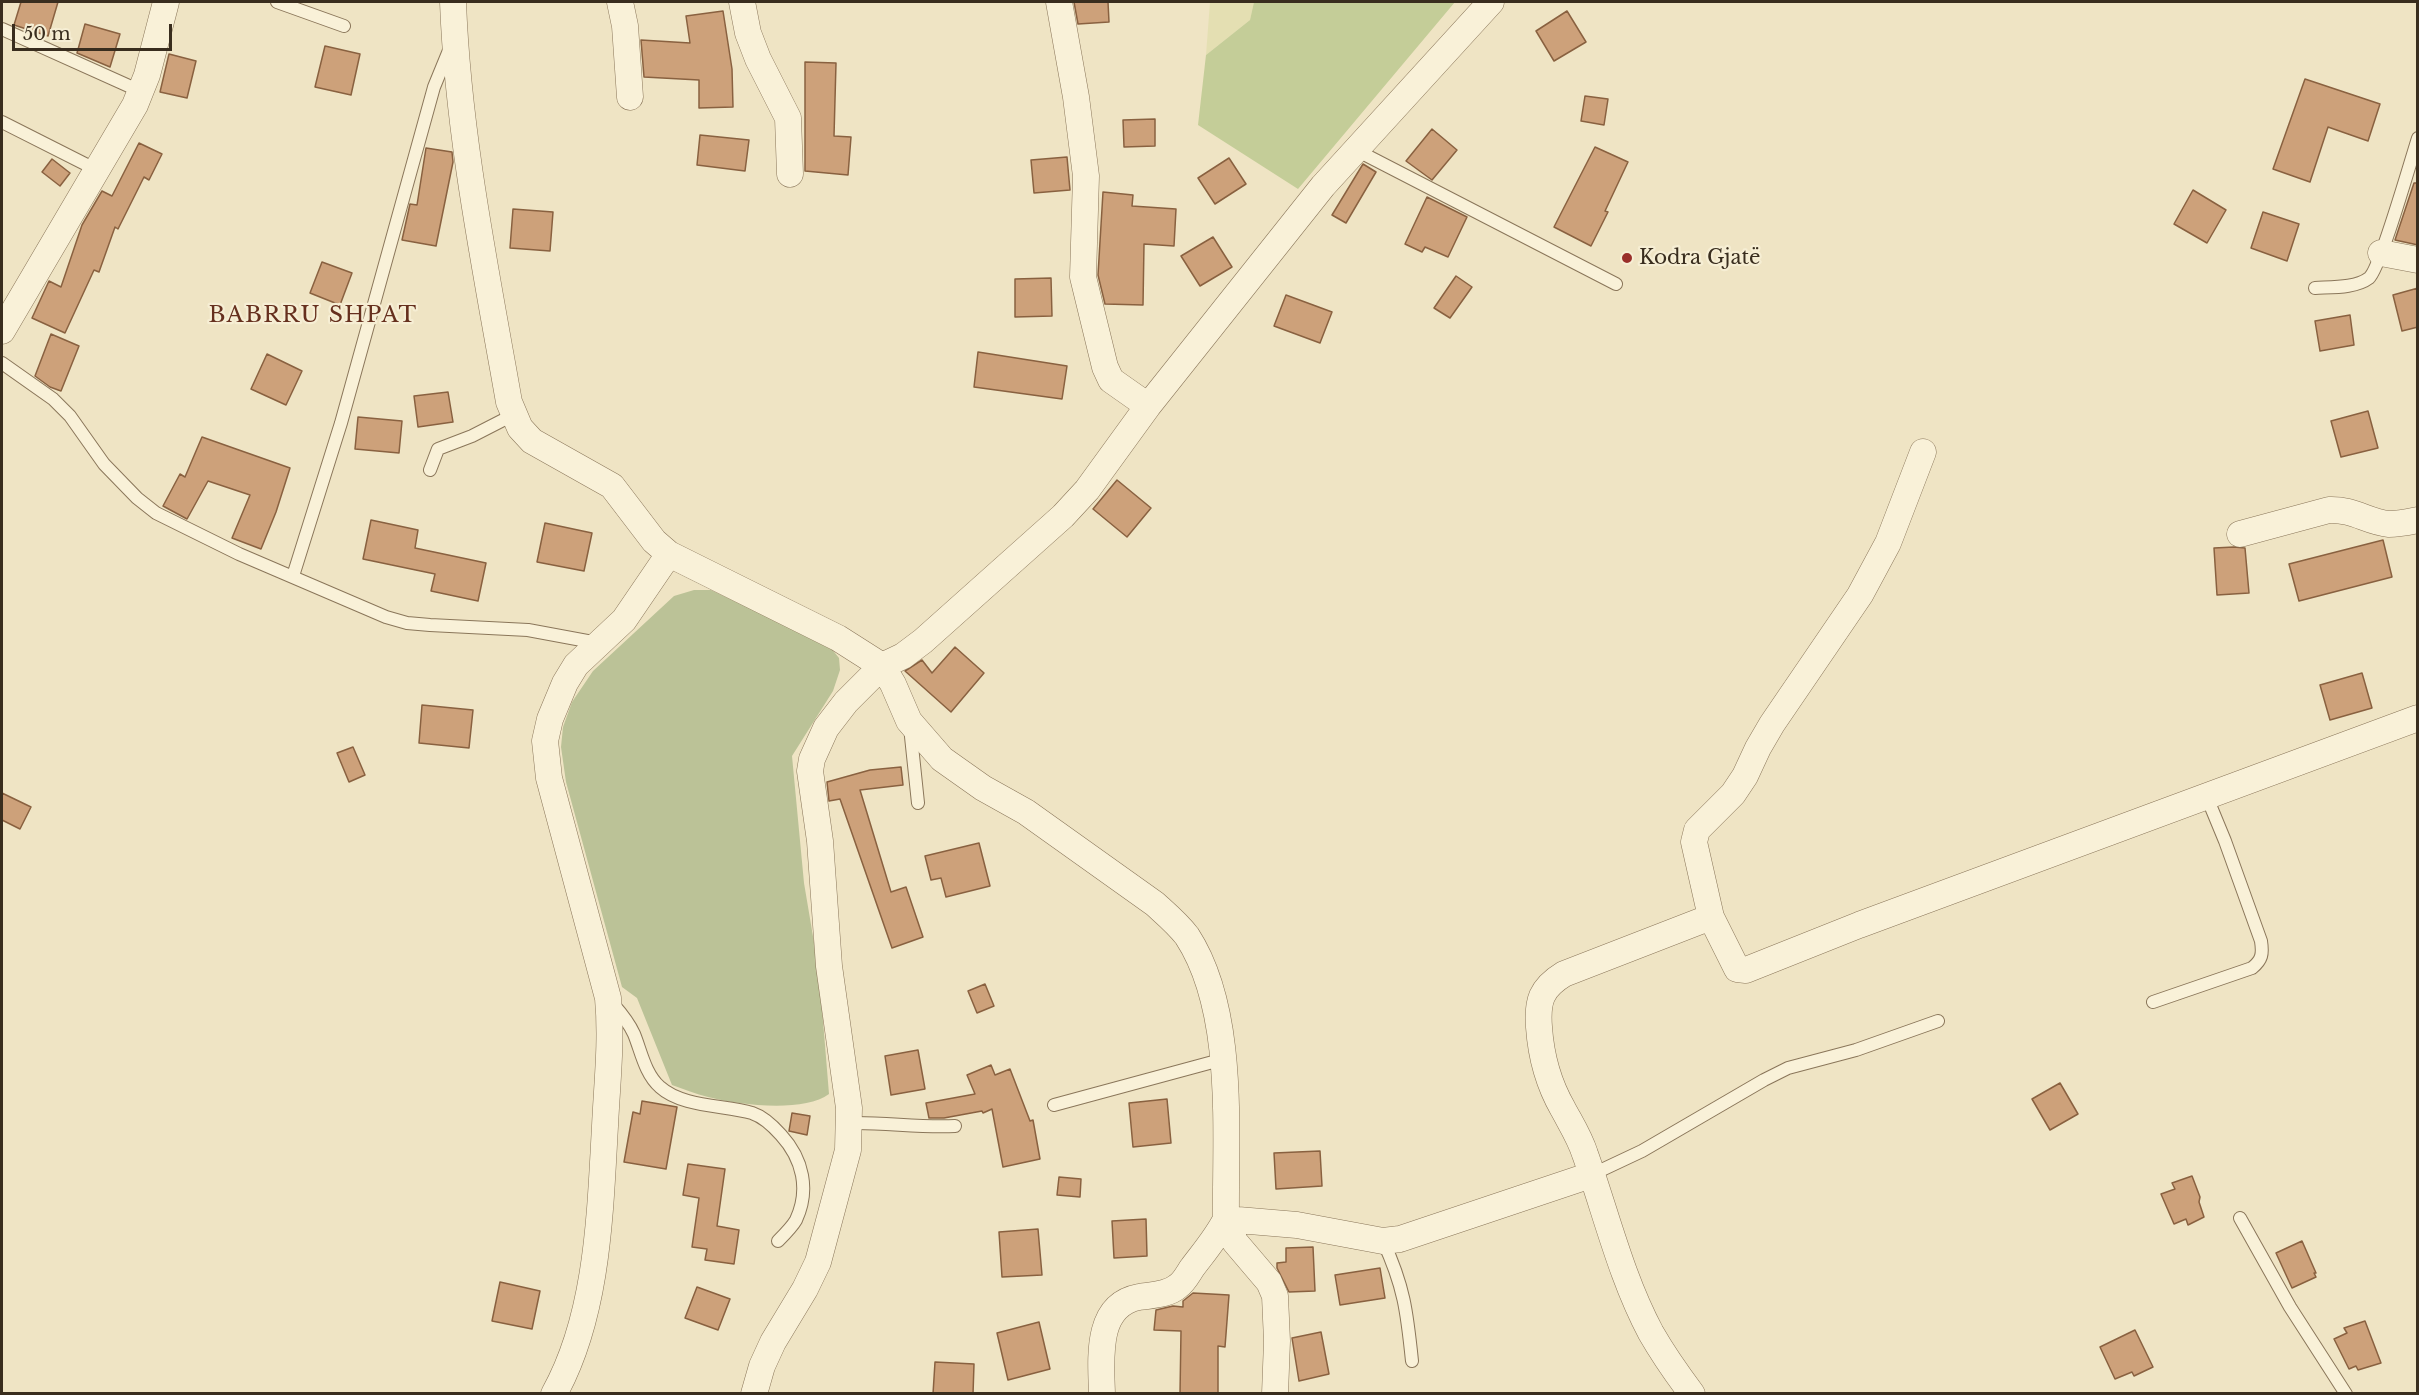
<!DOCTYPE html>
<html>
<head>
<meta charset="utf-8">
<style>
	body { margin:0 }
	#map { position:relative; width:2419px; height:1395px; overflow:hidden; background:#efe4c4; font-family:"Libre Baskerville",serif }
	canvas { display:block }
	.frame { position:absolute; inset:0; border:3px solid #392d1e; pointer-events:none }
	.scale { position:absolute; left:12px; top:24px; width:160px; height:27px; box-sizing:border-box; border:3px solid #392d1e; border-top:0; padding-left:8px; font-size:18px; line-height:21px; white-space:nowrap; color:#392d1e; -webkit-text-stroke:4px #f6eed4; paint-order:stroke }
</style>
</head>
<body>
<div id="map">
<canvas width="2419" height="1395"></canvas>
<div class="frame"></div>
<div class="scale">50 m</div>
</div>
<script>
const ctx = document.querySelector('canvas').getContext('2d');
ctx.lineJoin = 'round';
function fill(path, color) { ctx.fillStyle = color; ctx.fill(path, 'evenodd'); }
function strokePath(path, color, width, dash) { ctx.strokeStyle = color; ctx.lineWidth = width; ctx.lineCap = dash ? 'butt' : 'round'; ctx.setLineDash(dash || []); ctx.stroke(path); }
function drawText(font, color, halo, rows, align = 'center') {
  ctx.font = font + ' "Libre Baskerville",serif'; ctx.lineWidth = 4.5; ctx.setLineDash([]); ctx.textBaseline = 'middle'; ctx.strokeStyle = halo; ctx.fillStyle = color; for (const [text, x, y, turn = 0] of rows) {
    ctx.save(); ctx.translate(x, y); ctx.rotate((+turn || 0) * Math.PI / 180); ctx.textAlign = isNaN(turn) ? turn : align; if (halo) ctx.strokeText(text, 0, 0); ctx.fillText(text, 0, 0); ctx.restore();
  }
}
fill(new Path2D(`
	M1210,2H1254L1250,20L1206,55Z`), '#e4dfb2');
fill(new Path2D(`
	M1254,2H1455L1298,189L1198,125L1206,55L1250,20Z`), '#c4cd98');
fill(new Path2D(`
	M694,590H711L808,636L831,648L839,658L840,670L833,691L792,756L804,883L819,972L829,1094C804,1113 738,1105 708,1097C696,1094 684,1089 672,1085L637,998L622,987L566,782L561,747L563,727L572,702L593,671L674,596Z`), '#bbc297');
const building = new Path2D(`
	M21,2H58L48,36L14,25Z
	M1074,2H1108L1109,22L1078,24Z
	M723,11L732,69L733,107L699,108V80L644,77L641,40L690,43L686,16Z
	M1567,11L1586,42L1554,61L1536,31Z
	M85,24L120,34L110,67L77,53Z
	M325,46L360,54L351,95L315,87Z
	M169,54L196,61L187,98L160,92Z
	M805,62L836,63L834,136L851,137L848,175L805,171Z
	M2305,79L2380,104L2368,141L2328,127L2310,182L2273,169Z
	M1585,96L1608,99L1604,125L1581,121Z
	M1155,119V146L1124,147L1123,120Z
	M1432,129L1457,150L1432,180L1406,161Z
	M700,135L749,140L745,171L697,165Z
	M139,143L162,154L149,180L144,177L118,229L115,227L99,272L94,270L65,333L32,318L49,281L61,287L82,225L102,191L112,196Z
	M1595,147L1628,162L1605,211L1608,212L1591,246L1554,227Z
	M426,148L452,152L453,162L436,246L402,240L410,204L417,205Z
	M1067,157L1070,190L1034,193L1031,160Z
	M1229,158L1246,184L1215,204L1198,178Z
	M52,159L70,173L60,186L42,172Z
	M1363,164L1376,172L1346,223L1332,215Z
	M2414,183H2418V245L2395,240Z
	M2193,190L2226,210L2207,243L2174,224Z
	M1103,192L1133,195L1132,206L1176,209L1174,246L1144,244L1143,305L1105,304L1098,275Z
	M1427,197L1467,217L1448,257L1425,247L1422,252L1405,244Z
	M513,209L553,212L550,251L510,248Z
	M2263,212L2299,224L2287,261L2251,248Z
	M1213,237L1232,267L1200,286L1181,256Z
	M322,262L352,273L340,305L310,293Z
	M1456,276L1472,287L1450,318L1434,308Z
	M1051,278L1052,316L1015,317V279Z
	M2418,288V327L2402,331L2393,295Z
	M1286,295L1332,312L1320,343L1274,326Z
	M2350,315L2354,345L2320,351L2315,321Z
	M51,334L79,346L61,391L50,387L35,376Z
	M978,352L1067,366L1062,399L974,387Z
	M267,354L302,371L286,405L251,389Z
	M448,392L453,422L418,427L414,396Z
	M2368,411L2378,448L2341,457L2331,421Z
	M358,417L402,421L399,453L355,449Z
	M202,437L290,468L276,512L261,549L232,538L250,495L208,481L187,519L163,506L180,474L185,477Z
	M1117,480L1151,508L1127,537L1093,509Z
	M371,520L418,530L415,548L486,563L478,601L431,591L435,574L363,559Z
	M545,523L592,533L584,571L537,562Z
	M2383,540L2392,577L2299,601L2289,564Z
	M2234,547L2245,548L2249,593L2217,595L2214,548Z
	M955,647L984,673L951,712L905,671L922,660L932,673Z
	M2362,673L2372,708L2330,720L2320,685Z
	M422,705L473,710L469,748L419,743Z
	M353,747L365,775L349,782L337,753Z
	M901,767L903,785L860,790L891,892L906,887L923,937L892,948L840,799L829,801L827,782L870,770Z
	M2,793L31,807L20,829L2,820Z
	M979,843L990,886L946,897L941,878L931,880L925,856Z
	M985,984L994,1006L977,1013L968,991Z
	M918,1050L925,1089L891,1095L885,1056Z
	M991,1065L995,1075L1010,1069L1030,1121L1033,1120L1040,1159L1003,1167L992,1109L983,1113L982,1111L944,1118H929L926,1103L975,1094L967,1075Z
	M2060,1083L2078,1114L2050,1130L2032,1099Z
	M1167,1099L1171,1143L1133,1147L1129,1103Z
	M642,1101L677,1107L666,1169L624,1162L633,1112L640,1114Z
	M792,1113L810,1116L807,1135L789,1131Z
	M1320,1151L1322,1186L1276,1189L1274,1153Z
	M688,1164L725,1169L717,1226L739,1230L734,1264L705,1260L707,1249L692,1247L699,1198L683,1195Z
	M2192,1176L2200,1197L2199,1202L2204,1217L2188,1225L2186,1219L2174,1224L2161,1194L2175,1189L2172,1183Z
	M1059,1177L1081,1179L1080,1197L1057,1195Z
	M1146,1219L1147,1256L1114,1258L1112,1221Z
	M1038,1229L1042,1275L1002,1277L999,1232Z
	M2302,1241L2316,1273H2314L2316,1277L2292,1288L2276,1253Z
	M1313,1247L1315,1291L1289,1292L1277,1268V1263L1286,1262V1248Z
	M1380,1268L1385,1298L1340,1305L1335,1275Z
	M500,1282L540,1291L532,1329L492,1321Z
	M697,1287L730,1299L718,1330L685,1318Z
	M1193,1293L1229,1295L1225,1347L1218,1346V1394H1180L1181,1331L1154,1330L1156,1310L1173,1306L1183,1307V1301Z
	M2365,1321L2381,1363L2358,1370L2356,1366L2349,1369L2334,1339L2347,1333L2344,1328Z
	M1039,1322L1050,1369L1008,1380L997,1333Z
	M2135,1330L2153,1367L2134,1376L2132,1372L2115,1379L2100,1347Z
	M1321,1332L1329,1374L1299,1381L1292,1338Z
	M935,1362L974,1364L973,1394H933Z`);
fill(building, '#cda17a');
strokePath(building, '#896140', 1.5);
const lane = new Path2D(`
	M277,2L344,26
	M2,29L140,91
	M2,122L97,170
	M1356,150L1616,284
	M2315,288C2332,287 2356,288 2369,278C2380,269 2411,160 2418,138
	M2,363L53,399L70,416L104,464L137,498L156,513L239,554L386,617L407,623L430,625L528,630L598,643
	M430,470L438,449L472,436L513,415
	M293,576L341,423L434,87L450,48
	M910,727L918,803
	M2153,1002L2252,968C2262,960 2263,954 2261,941L2225,841L2206,795
	M613,1004C621,1013 629,1023 634,1034C641,1051 645,1074 660,1087C682,1107 724,1105 752,1113C764,1117 773,1126 781,1135C803,1159 810,1190 796,1220C792,1227 784,1235 778,1241
	M1054,1105L1224,1059
	M849,1123C885,1122 920,1128 955,1126
	M1591,1175L1642,1151L1764,1080L1788,1068L1856,1050L1938,1021
	M2240,1218L2290,1307L2346,1394
	M1383,1241C1404,1286 1407,1312 1412,1361`);
const street = new Path2D(`
	M453,2C458,135 486,271 509,402L520,428L532,441L612,486L654,541L669,554L838,638L882,666L893,684L909,721L942,759L983,788L1026,812L1155,904C1166,914 1178,924 1187,936C1236,1011 1225,1133 1226,1219C1217,1237 1204,1252 1192,1268C1188,1274 1184,1282 1178,1286C1168,1295 1152,1295 1139,1297C1095,1305 1101,1359 1102,1394
	M620,2L625,26L630,97
	M742,2L748,33L758,59L788,118L790,174
	M1059,2L1076,97L1086,176L1083,277L1105,367L1111,380L1148,406
	M2381,253L2418,260
	M2,331L135,105L147,75L166,2
	M1923,452L1888,543L1860,595L1772,724L1758,748L1745,776L1733,794L1697,830L1694,842L1711,917L1737,969L1746,970L1859,925L2418,718
	M2240,534L2329,510C2354,509 2367,522 2389,524C2399,524 2408,522 2418,520
	M554,1394C598,1315 600,1214 605,1126C607,1083 612,1041 608,998L549,778L545,741L550,719L565,683L576,665L624,620L669,554
	M754,1394L762,1366L773,1342L805,1289L818,1262L848,1150L849,1108L829,966L820,841L810,771L812,759L826,728L846,702L882,666L903,656L923,641L1063,516L1087,490L1148,406L1323,186L1491,2
	M1275,1394L1277,1341L1275,1296L1269,1282L1235,1242L1226,1219L1297,1225L1383,1241L1400,1239L1591,1175
	M1692,1394C1677,1374 1663,1354 1651,1333C1621,1277 1606,1213 1585,1154C1580,1138 1571,1124 1563,1109C1548,1083 1541,1057 1539,1027C1537,1001 1541,988 1564,974L1711,917`);
strokePath(lane, '#8a765a', 14);
strokePath(street, '#8a765a', 27);
strokePath(lane, '#f9f1d8', 12);
strokePath(street, '#f9f1d8', 26);
for (const [x, y, r, color] of [
	[1627,258,6,"#992f2a"]
]) { const dot = new Path2D(); dot.arc(x, y, r, 0, 2 * Math.PI); ctx.fillStyle = color; ctx.fill(dot); strokePath(dot, '#f6eed4', 2); }
drawText('20px', '#392d1e', '#f6eed4', [
	["Kodra Gjatë",1639,258]
], 'left');
ctx.letterSpacing = '1.5px';
drawText('22px', '#66301e', '#f6eed4', [
	["BABRRU SHPAT",313,316]
]);
ctx.letterSpacing = '0px';
</script>
</body>
</html>
